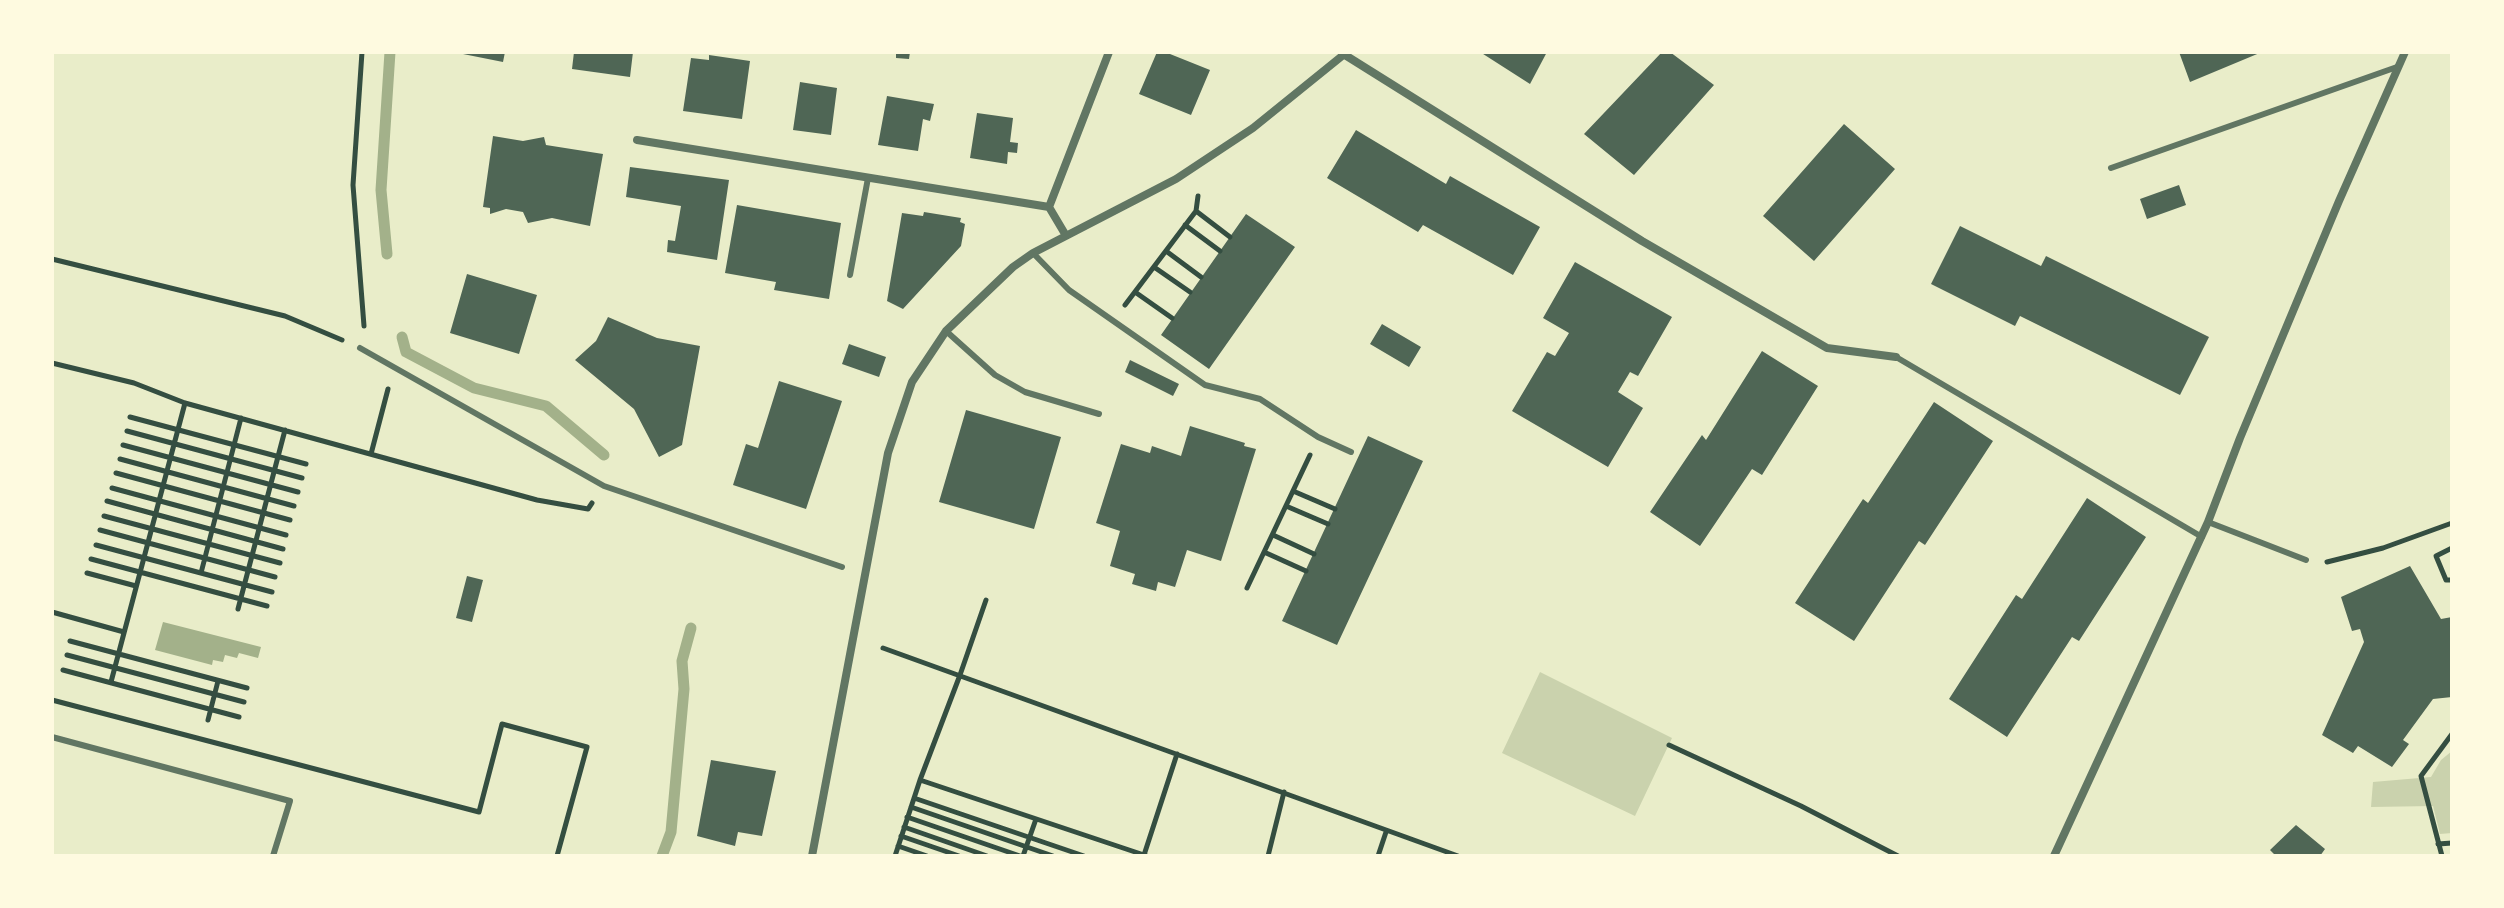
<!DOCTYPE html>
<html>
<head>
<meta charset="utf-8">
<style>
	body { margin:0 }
	#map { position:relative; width:2504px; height:908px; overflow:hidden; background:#e9edc9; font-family:Quicksand,sans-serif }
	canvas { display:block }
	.frame { position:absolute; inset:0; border:54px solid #fefae0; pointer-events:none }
</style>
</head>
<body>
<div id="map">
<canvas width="2504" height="908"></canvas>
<div class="frame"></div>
</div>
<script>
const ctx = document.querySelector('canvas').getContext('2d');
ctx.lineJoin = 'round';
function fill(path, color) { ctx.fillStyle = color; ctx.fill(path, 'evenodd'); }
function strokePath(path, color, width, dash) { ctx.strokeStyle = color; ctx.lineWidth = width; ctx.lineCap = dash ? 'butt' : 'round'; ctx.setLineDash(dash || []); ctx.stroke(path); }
fill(new Path2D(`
	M1540,672L1672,738L1635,816L1502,753Z
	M2452,751V833L2440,834L2433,806L2371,807L2373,782L2431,777L2441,760Z`), '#cad2ad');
fill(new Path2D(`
	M163,622L261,647L258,658L239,653L237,658L225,655L223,662L213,660L212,665L155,650Z`), '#a3b18a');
strokePath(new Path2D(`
	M387,254L381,190L390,52
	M402,337L406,352L474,388L546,406L604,455
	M662,856L671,832L684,689L682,661L691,628`), '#a3b18a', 11);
fill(new Path2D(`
	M453,52H505L503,62Z
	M574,52H633L630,77L572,69Z
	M896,52H910L909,59L896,58Z
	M1157,52H1165L1210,70L1191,115L1139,94Z
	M1480,52H1547L1530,84Z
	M1662,52H1670L1714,85L1634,175L1584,134Z
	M2179,52H2262L2190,82Z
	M709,55L750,61L742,119L683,111L691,58L709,60Z
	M800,82L837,88L831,135L793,130Z
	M887,96L934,104L930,121L923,119L918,151L878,145Z
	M977,113L1013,118L1010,142L1018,143L1017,153L1008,152L1007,164L970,158Z
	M1844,124L1895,169L1814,261L1763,216Z
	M1356,130L1446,184L1450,176L1540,227L1513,275L1423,225L1418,232L1327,178Z
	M493,136L523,141L544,137L546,145L603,154L590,226L552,218L528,223L523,212L506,209L490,214V208L483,207Z
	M630,167L729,180L717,260L667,252L668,240L675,241L681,206L626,197Z
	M2179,185L2186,205L2147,219L2140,199Z
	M737,205L841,223L829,299L774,290L776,282L725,273Z
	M924,212L961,218L960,222L965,224L961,246L903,309L887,301L902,213L923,216Z
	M1246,214L1295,247L1209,369L1161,335Z
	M1960,226L2041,266L2046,256L2209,337L2180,395L2020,316L2015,326L1931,284Z
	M1575,262L1672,317L1638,376L1630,372L1618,392L1643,408L1608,467L1512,411L1547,352L1555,356L1569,333L1543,318Z
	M467,274L537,295L519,354L450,333Z
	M608,317L657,338L700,346L682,445L659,457L634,409L575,360L596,341Z
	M1382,324L1421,347L1409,367L1370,344Z
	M849,344L886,357L879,377L842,364Z
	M1762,351L1818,386L1762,475L1752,469L1700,546L1650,512L1702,435L1706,440Z
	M1130,360L1179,384L1173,396L1125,372Z
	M779,381L842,401L806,509L733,485L746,444L758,448Z
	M1934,402L1993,441L1925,545L1919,541L1854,641L1795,603L1863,499L1868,503Z
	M966,410L1061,437L1034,529L939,502Z
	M1190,426L1245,443L1244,446L1256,449L1221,561L1187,550L1175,587L1158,582L1156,591L1132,584L1135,574L1110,566L1120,531L1096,523L1121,444L1150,453L1152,446L1181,456Z
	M1368,436L1423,461L1337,645L1282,621Z
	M2087,498L2146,537L2079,641L2072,637L2007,737L1949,699L2016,595L2022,599Z
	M2410,566L2441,619L2452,617V697L2433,699L2403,740L2409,744L2392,767L2358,746L2353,753L2322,735L2364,642L2360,629L2352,631L2341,597Z
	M467,576L483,580L472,622L456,618Z
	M711,760L776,771L762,836L738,832L735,846L697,836Z
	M2296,825L2325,849L2320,856H2276L2270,850Z`), '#4f6655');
strokePath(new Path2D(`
	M362,52L353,185L364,326
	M1196,211L1230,237
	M1185,225L1220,251
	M1166,251L1201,277
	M52,259L285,316L342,340
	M1154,267L1190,292
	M1135,292L1172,318
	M1125,305L1196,211L1198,196
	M52,363L134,383L185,403L537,500L588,509L592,503
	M130,417L306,464
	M127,431L302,478
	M123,445L298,492
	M371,454L388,389
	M120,459L294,506
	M116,473L290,520
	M112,488L286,535
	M1293,491L1335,509
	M107,501L283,549
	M1286,506L1328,524
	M104,516L280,563
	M100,530L275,577
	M1273,535L1314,554
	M96,545L272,592
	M2452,548L2436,556L2446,580H2452
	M1264,552L1306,571
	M91,559L267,606
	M2327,562L2383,548L2452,523
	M87,573L136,586
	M201,573L241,418
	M1247,588L1310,455
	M238,609L285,430
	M52,612L124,632
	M70,641L247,688
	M883,648L1458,856
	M67,655L244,702
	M63,670L239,717
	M111,682L185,403
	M52,700L479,812L502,724L587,747L557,856
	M208,720L218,681
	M1669,745L1801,806L1898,856
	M920,780L1147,856
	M914,798L1084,856
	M911,807L1053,856
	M907,817L1020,856
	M904,827L987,856
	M901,836L959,856
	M2438,844L2452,843
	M898,846L927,856
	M1144,855L1177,754
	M895,856L920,780L960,675L986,600
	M1023,856L1036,819
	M1268,856L1284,792
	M1378,856L1386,832
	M2442,856L2421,776L2452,734`), '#344e41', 5);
strokePath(new Path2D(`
	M2111,168L2397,67
	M1033,253L1069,290L1205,385L1260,399L1318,437L1351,452
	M850,275L868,178
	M946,331L995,375L1025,392L1099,414
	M360,348L604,486L842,567
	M1896,357L2202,537
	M2208,522L2306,560
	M52,737L290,801L273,856`), '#617663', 6);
strokePath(new Path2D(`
	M1345,55L1642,241L1827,348L1896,357
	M637,140L1049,207
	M1065,234L1049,207L1109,52
	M812,856L888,453L912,382L946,331L1013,267L1033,253L1176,179L1253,128L1347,52
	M2054,856L2208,522L2240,438L2339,201L2405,52`), '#617663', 8);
</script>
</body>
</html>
